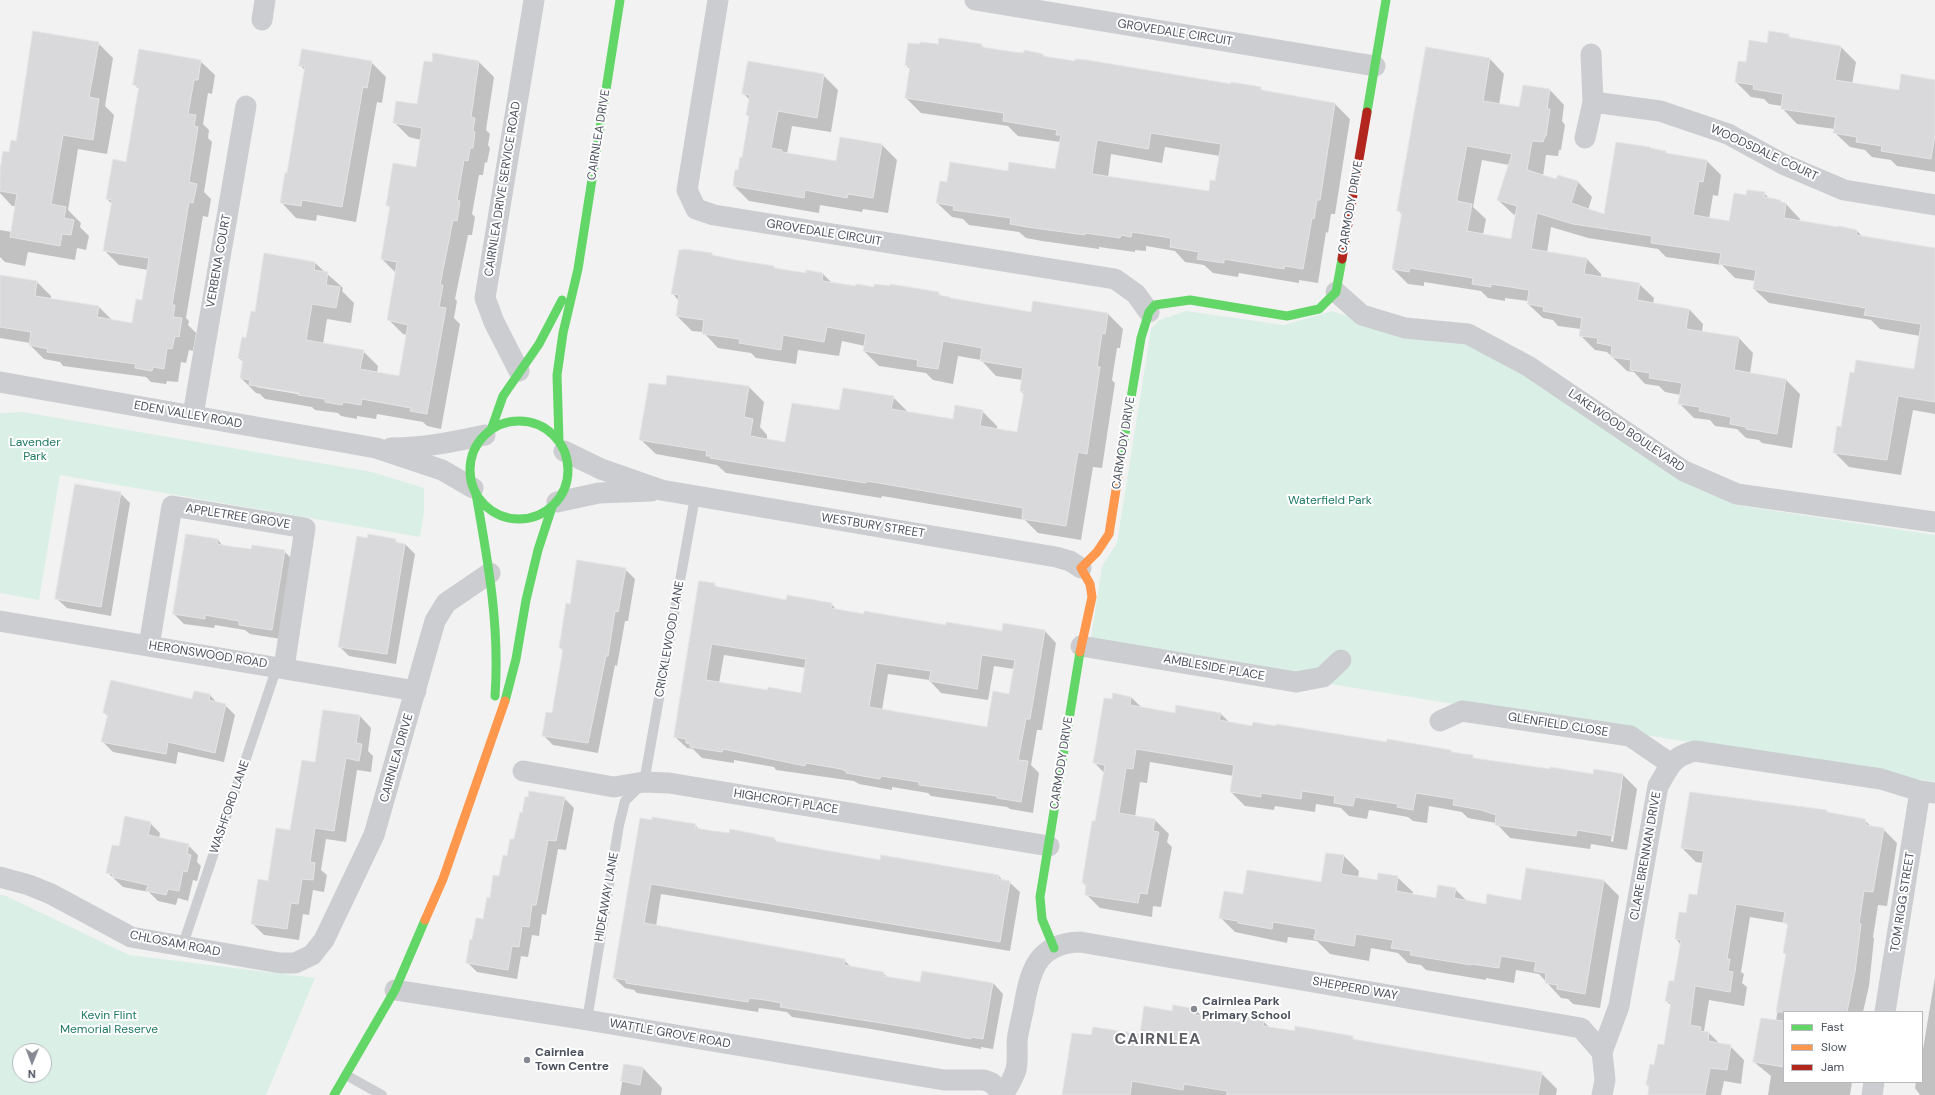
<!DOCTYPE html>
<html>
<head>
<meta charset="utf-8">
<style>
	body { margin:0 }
	#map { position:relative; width:1935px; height:1095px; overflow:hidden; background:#f3f2f2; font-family:"DM Sans",sans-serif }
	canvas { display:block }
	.legend { position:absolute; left:1783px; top:1011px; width:140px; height:72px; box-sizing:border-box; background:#fff; border:1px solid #b7b9be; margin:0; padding:5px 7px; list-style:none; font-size:12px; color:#4b505d }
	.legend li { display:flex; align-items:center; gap:8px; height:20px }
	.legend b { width:20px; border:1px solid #b7b9be }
	.north { position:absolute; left:12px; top:1043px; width:40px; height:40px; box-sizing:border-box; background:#fff; border:1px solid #b7b9be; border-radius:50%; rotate:181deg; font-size:11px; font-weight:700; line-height:16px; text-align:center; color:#4b505d }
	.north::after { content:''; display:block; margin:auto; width:14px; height:18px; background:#868991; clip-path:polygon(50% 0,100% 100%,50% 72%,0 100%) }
</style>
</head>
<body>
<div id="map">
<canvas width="1935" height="1095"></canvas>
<ul class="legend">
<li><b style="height:5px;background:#63d668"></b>Fast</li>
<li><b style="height:5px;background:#ff974d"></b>Slow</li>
<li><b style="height:5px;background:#b3261e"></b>Jam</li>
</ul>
<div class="north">N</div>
</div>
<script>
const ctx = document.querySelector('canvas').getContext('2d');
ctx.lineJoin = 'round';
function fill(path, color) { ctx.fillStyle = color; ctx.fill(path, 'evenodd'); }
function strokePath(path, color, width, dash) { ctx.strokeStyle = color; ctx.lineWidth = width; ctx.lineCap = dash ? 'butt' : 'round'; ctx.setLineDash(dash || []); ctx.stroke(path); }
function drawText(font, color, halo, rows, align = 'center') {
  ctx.font = font + ' "DM Sans",sans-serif'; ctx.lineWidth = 4; ctx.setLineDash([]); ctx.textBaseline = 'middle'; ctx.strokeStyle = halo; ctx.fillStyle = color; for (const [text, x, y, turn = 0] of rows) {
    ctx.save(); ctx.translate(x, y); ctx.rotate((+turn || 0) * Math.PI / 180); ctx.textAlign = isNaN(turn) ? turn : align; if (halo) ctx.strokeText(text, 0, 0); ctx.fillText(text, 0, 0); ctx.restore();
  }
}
fill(new Path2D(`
	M1186,311L1284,325L1332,311L1406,336L1463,342L1520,371L1680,477L1736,505L1935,535V782L1090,645L1102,566L1117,543L1151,329L1159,320Z
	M23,412L372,472L424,488V511L420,537L60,475L39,600L0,593V413Z
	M0,895L6,896L129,955L315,978L266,1095H0ZM20,1051H44V1075H20Z`), '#daefe6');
fill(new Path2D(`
	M1788,35L1792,39L1841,47L1856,62L1852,84L1899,92L1935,81V172L1897,166L1891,160L1872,157L1865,150L1850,147L1834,132L1835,129L1797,124L1782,108V106L1769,104L1764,99L1751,97L1736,82L1746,63L1767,44Z
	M98,43L113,58L105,106L114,115L107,154L78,149L68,210L81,223L80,227L89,236L86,250L77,248L75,260L28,252L25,266L5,262L0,257V230L12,232L16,206H12L0,193V175L16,142Z
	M939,45H981L986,49L1025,54H1042L1046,58L1260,88L1264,92L1335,104L1350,119L1335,214H1331L1328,233L1326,232L1318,283L1299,280V283L1239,273L1238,277L1213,273L1204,265L1185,262L1175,251L1146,246V251L1135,250V252L1099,247V249L1042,241L1026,238L1019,232L969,225L963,219L952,217L937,203L948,184L1008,172L1056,170L1061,142L1018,136L1008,126L921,113L906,98L911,70L906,65ZM1165,147L1220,156L1216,182L1209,192L1108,178L1111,154L1162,163Z
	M1490,59L1504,74L1499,105L1520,109L1550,90L1564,105L1562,121L1565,125L1561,150H1559L1558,156L1546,155L1543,176L1557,180L1558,176L1578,182L1592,197L1588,210L1605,215L1650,148L1668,154L1707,161L1721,175L1718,196L1713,195L1709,219L1730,222L1747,196L1764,193L1770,199L1780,201L1786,204L1800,219V222L1857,231L1864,238L1935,249V414L1913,410L1901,475L1849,467L1834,452L1841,428L1915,371L1920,336L1880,329L1871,320L1769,303L1754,289L1755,281L1735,278L1722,265L1666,257L1658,249L1588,238L1551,227L1547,253L1587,259L1601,274V278L1639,284L1654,298L1653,304L1689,309L1703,324L1702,332L1739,338L1753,353L1750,374L1786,380L1800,394L1792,448L1762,443L1759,440L1746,438L1737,429L1715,426L1710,420L1694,418L1679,403L1681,395L1665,392L1659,386L1645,384L1634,372L1627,371L1607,352L1595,350L1580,335L1581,329L1558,326L1553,320L1543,318L1528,304V301L1505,298V301L1488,298L1481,291L1424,282V286L1408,284L1393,269L1402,215L1398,210ZM1482,160L1509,165L1498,200L1513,214L1516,216L1512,240L1483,235L1486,219L1473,207Z
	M200,61L215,75L212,94L208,93L203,124L209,130L208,138L212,142L204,192L211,199L208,217L203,216L186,318L189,321L188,325L196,333L193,351L189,350L186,363L181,362L178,382L167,381L166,384L151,382L146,377L63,366L60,362L44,359L30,345V343L0,338V276L37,282L51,296V299L99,307L112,320L133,324L142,301L148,270L119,265L104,250L112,204L107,199L127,163L139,89L134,84Z
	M371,62L386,77L382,103L377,102L356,222L317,215L316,221L296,218L281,202L287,174L305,70L300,65Z
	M479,62L494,77L486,130L490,134L488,145L490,148L487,163L485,162L483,175H479L472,214L475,217L472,235H468L455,299L457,301L454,318L460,324L441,429L427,426L423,422L377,414L376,419L357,416V419L341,416L338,413L315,410L312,407L265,399L260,394L256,393L241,378L243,362L239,358L255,313L315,263L343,288L342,291L354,303L351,323L327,319L323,344L363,351L378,366L377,373L400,377L407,335L403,334L388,319L396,273L382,259L391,209L387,205L417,168L421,140L409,137L394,122L418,105L432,63ZM256,385L304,393L303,395L256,387Z
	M823,75L838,90L831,132L792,126L787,154L836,162L882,145L897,160L888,213L863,209L862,212L820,205L819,213L749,201L734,186L743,159L750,117L747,115L750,100L743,93Z
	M711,254L714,256L774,267L776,269L807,274H823L832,283L857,287L938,293L942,296L952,300L1032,313L1108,314L1123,329L1120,348H1117L1112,380L1115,383L1102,468L1093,467L1081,540L1038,533L1025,520L882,496L881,498L726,473L717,465L656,454L640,439L666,386L749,387L764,402L760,427L767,435V440L786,443L839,411L893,397L908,412L954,420L982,411L997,426V430L1018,434L1024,395L1021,391L1022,380L996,376L981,360L958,356L953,384L933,380L926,373L879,366L864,351L865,346L842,341L839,356L798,350L796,364L756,358L751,353L718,348L703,332L692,331L677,316L679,301L673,294Z
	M120,493L130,503L111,616L67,608L56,598Z
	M218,540L223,546L252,550L284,551L294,561L281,639L250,634L245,630L215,625L214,628L184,624L174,614Z
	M395,540L399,544H405L415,554L396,664L349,656L339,646Z
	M625,569L635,579L628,621H625L617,666L615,665L598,753L553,745L543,735L553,714L564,652L560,648L570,605Z
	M714,584L718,588L787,601L831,604L838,611L946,626L1003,632L1004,625L1045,631L1056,643L1042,730H1037L1031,765L1039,773L1033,813L1010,809L1007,807L931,796L928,793L892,787V790L859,784L854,781L776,770L774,767L734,760V763L702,758L693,749L687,748L675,737ZM724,655L806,668L802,694L768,691L719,683ZM994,666L1014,669L1010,695L988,728L882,710L888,674L929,680L941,693L988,700Z
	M210,695L217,703L225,705L235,715L224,762L178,752L176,764L113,752L103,742L108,716L104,713L193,700Z
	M1131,697L1142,708L1175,714L1220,713L1230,723L1253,727L1451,751L1454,754L1472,756L1476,760L1594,775H1623L1637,789L1627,850L1591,844L1590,849L1510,838L1496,823L1468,818L1462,812L1429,806L1427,823L1413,821L1408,817L1369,810L1367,819L1349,816L1341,808L1316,804L1315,812L1275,806L1274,810L1245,806L1231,792L1234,776L1150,762L1147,783L1140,782L1135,817L1155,820L1169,834L1167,842L1172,847L1161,907L1153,906L1152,917L1100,908L1086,894L1087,887L1083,883L1096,823L1104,773L1094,762L1113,700ZM1620,785H1622L1613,842L1611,841Z
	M360,716L371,728L368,751L373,756L371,772L357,770L346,842L326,839L321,870L327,875L324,892L313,890L309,915L303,914L299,940L264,935L252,923L291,832L316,763Z
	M564,798L574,808L566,850L558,849L546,915L542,914L539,936L532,935L528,957L521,956L517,979L477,972L467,962L473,941L484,921L490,899L515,841L523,814Z
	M1827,811L1829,813L1864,820L1872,827L1883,829L1897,843L1887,906L1878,905L1873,937L1874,939L1869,986L1863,1012H1784V1082H1852L1850,1095H1768L1771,1076L1754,1062L1776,1021L1786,955L1784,953L1788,926L1786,923L1750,917L1741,972L1744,974L1742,983L1747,987L1744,1006L1709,1000L1704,1031L1709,1033L1720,1044L1730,1046L1744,1060L1741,1084L1724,1081L1721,1095H1649L1650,1087L1647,1085L1665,1046L1671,1005L1666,1001L1675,982L1681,945L1676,939L1687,914L1698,897L1703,863L1696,862L1682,848Z
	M641,820L695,825L700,830L774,839L778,842L881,861L999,876L1003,881L1009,882L1020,892L1010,951L661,894L656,926L844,960L852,968L883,973L888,978L921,983H993L1003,994L993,1049L981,1047V1049L871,1029L792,1017L787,1012L759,1008L758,1012L637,993L634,990L625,988L614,978Z
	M150,823L160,833L159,838L188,845L198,855L197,862L201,866L197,881L193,880L188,901L178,898L176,905L158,901L149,892L123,887L107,872L120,848Z
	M1344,856L1359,871L1358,878L1378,881L1397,877L1413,892L1412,895L1437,899L1455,889L1468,902L1486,905L1522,901L1604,881L1619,896L1600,1008L1573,1004L1568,999L1561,998L1539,974L1516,970L1514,983L1486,978V980L1426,970L1421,965L1408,963L1398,953L1371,948L1369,961L1330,954L1317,941L1288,937L1287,943L1235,932L1220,917L1244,895L1322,883Z
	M1935,977V1095H1920L1915,1088L1916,1082H1922V1055Z
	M1196,1010L1202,1017L1240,1023L1263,1021L1270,1028L1352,1037L1356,1041L1541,1073L1557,1089L1556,1095H1063L1092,1036H1140L1172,1012Z
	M625,1065L643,1068L662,1088L661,1095H620Z`), '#0003');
const building = new Path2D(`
	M33,31L99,42L89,97L99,99L93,140L63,135L51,204L66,207L64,218L74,220L71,235L62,234L60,246L10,237L17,194L0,191V170L3,151L9,152L11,140L16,141Z
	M1769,31L1789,34L1788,37L1841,46L1835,80L1899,90L1901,74L1935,80V134L1931,159L1881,151L1882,146L1856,142L1857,137L1833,133L1836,117L1781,109L1783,94L1753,89L1754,85L1735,82L1738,61L1746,62L1749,40L1767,43Z
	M939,38L982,44L981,47L1014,52L1024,53V50L1043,54L1042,56L1075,61V59L1087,60L1231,84V82L1261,87V90L1335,103L1320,200H1317L1314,219L1312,218L1303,269L1285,266L1284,269L1224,259V263L1197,259L1199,252L1170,247L1171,238L1132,232L1131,237L1121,235L1120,238L1085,233V235L1027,227L1010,224L1011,218L953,210L954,206L936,203L940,181L947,182L950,162L1008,171L1009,162L1055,169L1061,135H1056L1057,130L1003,121L1004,113L905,98L910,66L905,65L908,43L920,44V42L938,44ZM1151,133L1221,144L1215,181L1210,180L1209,191L1092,174L1097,140L1148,149Z
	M1426,47L1490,58L1483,101L1519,107L1523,85L1550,89L1547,109H1550L1546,136H1545L1543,142L1532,141L1527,170L1556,179L1558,175L1578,181L1571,203L1604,214L1616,142L1650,147V148L1666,151V153L1707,160L1703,182L1699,181L1693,215L1729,221L1734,193L1746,195L1747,190L1765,192L1764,197L1781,200L1780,202L1786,203L1784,218L1838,227L1839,226L1857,230L1856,235L1935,248V402L1898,396L1887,460L1833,453L1837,426L1841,427L1850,372L1854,373L1856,360L1914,369L1921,324L1864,315L1866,308L1753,289L1756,270L1719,264L1721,253L1651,243L1652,236L1573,224L1537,213L1531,249L1587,258L1584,274L1640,283L1637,300L1689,309L1686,329L1739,337L1734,370L1786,379L1777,434L1746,429V427L1730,424L1731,417L1699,411L1700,407L1678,404L1682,383L1649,378L1650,373L1630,370L1631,360L1611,357L1612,346L1597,343L1598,338L1579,336L1582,318L1543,311L1544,307L1527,304L1529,290L1491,284V287L1472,284L1473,278L1410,268L1409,272L1392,269L1402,212L1397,211ZM1467,146L1512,154L1497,200L1517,206L1511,239L1467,231L1472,204L1457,201Z
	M139,49L201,60L198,80H194L188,114L196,115L194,126L198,127L189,182L197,184L193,203L189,202L172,305H175L173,317L182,318L179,337L175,336L172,349L167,348L164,369L153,367L152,371L135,368L136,364L47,352L48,349L29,345L31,332L0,327V275L37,281L35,296L99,306L97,317L132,323L136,299L142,300L149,258L103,251L112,200L106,199L113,159L126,162L139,86L133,85Z
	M302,49L372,61L367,88L363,87L342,207L302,200L301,206L280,203L285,173H287L305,66H299Z
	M433,53L479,61L471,117L475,118L473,131L475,132L473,148H470L468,161L464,160L457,200L460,201L457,221L453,220L440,285H443L439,307L446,308L427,414L410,411L411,408L362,399L361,405L343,402L342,405L325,402V399L298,395L299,393L249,385L250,380L240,378L243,359L238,358L242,337L246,338L251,311L255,312L264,253L315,262L314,270L328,272L326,285L340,287L336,308L312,304L306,340L364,350L360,369L399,376L408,325L387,320L397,262L381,259L390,206H386L393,163L416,167L422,128L393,123L396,101L417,104L424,61L432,62Z
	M748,61L824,74L817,118L778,111L771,148L782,150V152L836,161L840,137L882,144L873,198L848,194L847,198L805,190L804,198L733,186L735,170H738L740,157L742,158L749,116L746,115L750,95L742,94Z
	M684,249L712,253V255L736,260L774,266V268L806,273V270L823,273L822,281L856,286V284L874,287V284L890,286V284L939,292L938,295L950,297V298L1031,312L1033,301L1108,313L1105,334L1102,333L1097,367H1100L1087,454L1078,452L1066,526L1022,519L1023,508L867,481L866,483L710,458L711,456H706L707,451L639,440L649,383L666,385L667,375L749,386L744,417L753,419L750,436L785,442L792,403L839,410L843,388L894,396L891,409L953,419L955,405L983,410L980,426L1017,432L1024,392L1020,391L1023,368L980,361L982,348L943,341L938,369L917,366L918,360L863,351L866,334L827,327L824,342L783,335L781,350L739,343L740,339L702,334L704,320L676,316L679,295L671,294L679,250H684Z
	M75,484L121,492L101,607L55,599Z
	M186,534L218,539L217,544L234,547L251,549L252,545L285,550L272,630L239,625V621L205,615V619L173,614Z
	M368,534L396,539L395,542L405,544L387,654L338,647L357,536L367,538Z
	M577,560L626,568L618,612L615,611L608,656H606L588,743L542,736L546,712L552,713L563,649L559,648L566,603L570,604Z
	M699,581L715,583L714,586L786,600L787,595L832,603L831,608L864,614V611L946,625V622L1002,631L1003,623L1045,630L1030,719H1026L1018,760L1028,761L1021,802L997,798V796L919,785V782L881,776L880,779L846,773V771L841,769L806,763L805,766L723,749L722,752L690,747V744L686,743V739L674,737ZM712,644L806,659L801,693L768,687L767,690L706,680ZM982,655L1015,660L1009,694L993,691L987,727L869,707L876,663L931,671L929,681L977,689Z
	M111,680L192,699L194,691L210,694L209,700L226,704L215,753L168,742L166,754L101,742L108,714L103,713Z
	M1113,693L1131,697L1130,705L1175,713L1176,705L1221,713L1219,720L1252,726L1253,722L1276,726V724L1387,742V739L1451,750V752L1473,755V758L1550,769V767L1593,774L1594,769L1623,774L1613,836L1577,830L1576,836L1495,825L1496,815L1481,810L1453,805L1454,799L1416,793L1413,810L1397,807L1398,804L1355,797L1353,806L1334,803L1335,796L1302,791L1301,799L1261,793V797L1230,792L1234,765L1136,749L1133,769L1126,768L1119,813L1155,819L1153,831L1159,832L1147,894L1140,893L1138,903L1085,895L1086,884L1082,883L1092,821H1095L1105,765L1093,763L1104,698L1112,699Z
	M323,710L360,715L356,743L362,744L359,761L346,758L334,831L315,828L310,862L315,863L313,880L302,879L298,904L291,903L287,929L251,924L258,879L268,881L276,828L290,830L302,760L315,762Z
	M529,791L565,797L556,841L548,840L536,905H532L529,927L522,926L519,947L512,946L508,970L466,963L470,939L472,940L476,918L483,919L487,897L490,898L493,875L499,876L503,855L507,856L510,839H514L520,812L522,813L525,797H528Z
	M1690,792L1827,810V812L1865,819L1866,825L1884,828L1873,892L1864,891L1859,923L1861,924L1855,972L1847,1012H1776L1786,954L1783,953L1788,923H1783L1785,912L1736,904L1727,959H1730L1728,971L1733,972L1730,992L1695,986L1690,1025L1701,1027L1700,1031L1709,1032L1708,1041L1731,1045L1727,1070L1710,1068L1705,1095H1648L1649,1085H1646L1650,1064L1654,1065L1658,1044L1664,1045L1671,1002L1665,1001L1669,981H1674L1681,940L1675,939L1679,912L1686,913L1689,894L1697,895L1704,851L1681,848Z
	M125,816L151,822L148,835L189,844L187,854L191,855L187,872L183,871L179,891L168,889L166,895L146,891L148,885L112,877L113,874L106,873L112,845L119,846Z
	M652,817L696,824L695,828L713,831L729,833L730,829L775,838L774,841L880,860L881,855L999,875L998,879L1010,881L1000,942L651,884L644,923L845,959L844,965L884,972L883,976L920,982L922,971L993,983L983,1039L971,1037V1039L925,1030L780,1007L781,1003L765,1000L749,998L748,1002L626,983V980L613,978L640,818L652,820Z
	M1326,853L1344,855L1341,874L1377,880L1378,873L1398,876L1396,891L1436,898L1438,885L1456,888L1454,898L1486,904L1487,894L1521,900L1526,868L1604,880L1585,994L1557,989V985L1545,983L1546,973L1534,971L1536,962L1501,956L1499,968L1471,964V965L1410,955L1411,951L1391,948L1393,940L1356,934L1354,946L1314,939L1316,929L1273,922L1272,929L1238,923V921L1219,918L1224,891L1243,894L1247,870L1321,882Z
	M1173,1005L1196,1009L1195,1015L1239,1022L1240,1016L1264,1020L1263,1026L1295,1031V1026L1353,1036L1352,1039L1542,1072L1538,1095H1227V1091L1184,1084L1183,1090L1132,1081L1130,1095H1062L1072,1033L1091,1035L1093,1027L1140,1034L1144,1006L1172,1011Z
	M1761,1018L1784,1021V1067L1753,1062Z
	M624,1064L643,1067L640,1085L621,1081Z`);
fill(building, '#d9d9db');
strokePath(building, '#e4e4e5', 1);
strokePath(new Path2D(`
	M182,947L277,667
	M587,1020L619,825L625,801L644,782L695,497
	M346,1075L382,1095`), '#cccdd0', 10);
strokePath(new Path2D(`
	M718,0L687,190L696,209L714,215L1115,279L1136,294L1149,312
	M975,0L1375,66
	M262,20L265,0
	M1593,102L1660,111L1728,134L1783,164L1844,190L1935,205
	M1585,138L1593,102L1591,54
	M1336,292L1362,315L1405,328L1468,334L1528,366L1684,471L1737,494L1935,522
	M519,371L494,322L485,298L534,0
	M0,382L376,448L442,470L473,488
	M193,415L246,106
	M391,448C423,448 453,442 485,435
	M564,451L601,469L661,490L1056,557L1070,561L1081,568
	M557,502L599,493L651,491
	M0,621L416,691
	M149,646L172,506L305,528L284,668
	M1081,646L1296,682L1323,677L1341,660
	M1440,721L1462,711L1630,736L1671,764
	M523,771L614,787L644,782L669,783L1049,846
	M0,877L29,885L51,894L131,937L280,963H295L312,955L324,940L374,835L435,621L446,603L490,573
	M395,990L587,1020L944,1080H984L992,1083L1003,1095
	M1885,1012L1920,791
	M1602,1052L1619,1006L1658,786C1670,766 1671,757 1695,751L1881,779L1920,791L1935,793
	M1003,1095C1008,1087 1013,1079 1016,1070C1018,1061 1017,1051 1017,1042C1018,1030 1022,1018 1024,1006C1030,970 1038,943 1080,942L1581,1028L1602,1052L1605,1080L1602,1095
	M1872,1095L1874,1082`), '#cccdd0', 21);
strokePath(new Path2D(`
	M1367,112L1386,0
	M470 470a49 49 0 1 1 98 0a49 49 0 1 1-98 0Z
	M491,430L503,396L539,344L562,300
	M559,441L557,375L563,333L578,269L620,0
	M1121,458L1141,338L1149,312L1155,305L1190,300L1287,316L1319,309L1336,292L1342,259
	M476,494C488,561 500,627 495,696
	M505,701L516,659L526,600L538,550L552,507
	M1054,948L1042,919L1040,897L1080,652
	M334,1095L395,990L425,920`), '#63d668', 9);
strokePath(new Path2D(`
	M1080,652L1092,597L1090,584L1081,568L1097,552L1109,534L1121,458
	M425,920L443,879L505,701`), '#ff974d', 9);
strokePath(new Path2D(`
	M1342,259L1367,112`), '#b3261e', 9);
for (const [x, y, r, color] of [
	[1194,1009,4,"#868991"],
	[527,1060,4,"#868991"]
]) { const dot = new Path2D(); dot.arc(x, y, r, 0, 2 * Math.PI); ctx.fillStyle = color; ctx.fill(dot); strokePath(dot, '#fff', 1.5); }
drawText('12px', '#4b505d', '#fff', [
	["GROVEDALE CIRCUIT",1175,33,9],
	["CAIRNLEA DRIVE",599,135,-81],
	["WOODSDALE COURT",1764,153,25],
	["CAIRNLEA DRIVE SERVICE ROAD",503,189,-81],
	["CARMODY DRIVE",1351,207,-80],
	["GROVEDALE CIRCUIT",824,233,9],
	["VERBENA COURT",219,261,-80],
	["EDEN VALLEY ROAD",188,415,10],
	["LAKEWOOD BOULEVARD",1626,431,34],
	["CARMODY DRIVE",1124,443,-81],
	["APPLETREE GROVE",238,517,9],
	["WESTBURY STREET",873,526,9],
	["CRICKLEWOOD LANE",670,639,-80],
	["HERONSWOOD ROAD",208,655,9],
	["AMBLESIDE PLACE",1214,668,10],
	["GLENFIELD CLOSE",1558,725,9],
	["CAIRNLEA DRIVE",397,758,-74],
	["CARMODY DRIVE",1062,763,-81],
	["HIGHCROFT PLACE",786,802,9],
	["WASHFORD LANE",230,807,-71],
	["CLARE BRENNAN DRIVE",1646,856,-80],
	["HIDEAWAY LANE",607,897,-80],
	["TOM RIGG STREET",1903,902,-81],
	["CHLOSAM ROAD",175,944,11],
	["SHEPPERD WAY",1355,989,10],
	["WATTLE GROVE ROAD",670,1034,10]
]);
drawText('12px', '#207a61', '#fff', [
	["Lavender",35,443],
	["Park",35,457],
	["Waterfield Park",1330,501],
	["Kevin Flint",109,1016],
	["Memorial Reserve",109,1030]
]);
drawText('bold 12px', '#4b505d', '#fff', [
	["Cairnlea Park",1202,1002],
	["Primary School",1202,1016],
	["Cairnlea",535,1053],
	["Town Centre",535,1067]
], 'left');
ctx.letterSpacing = '1px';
drawText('bold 16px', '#5e6066', '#fff', [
	["CAIRNLEA",1158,1040]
]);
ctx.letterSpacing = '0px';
</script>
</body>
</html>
